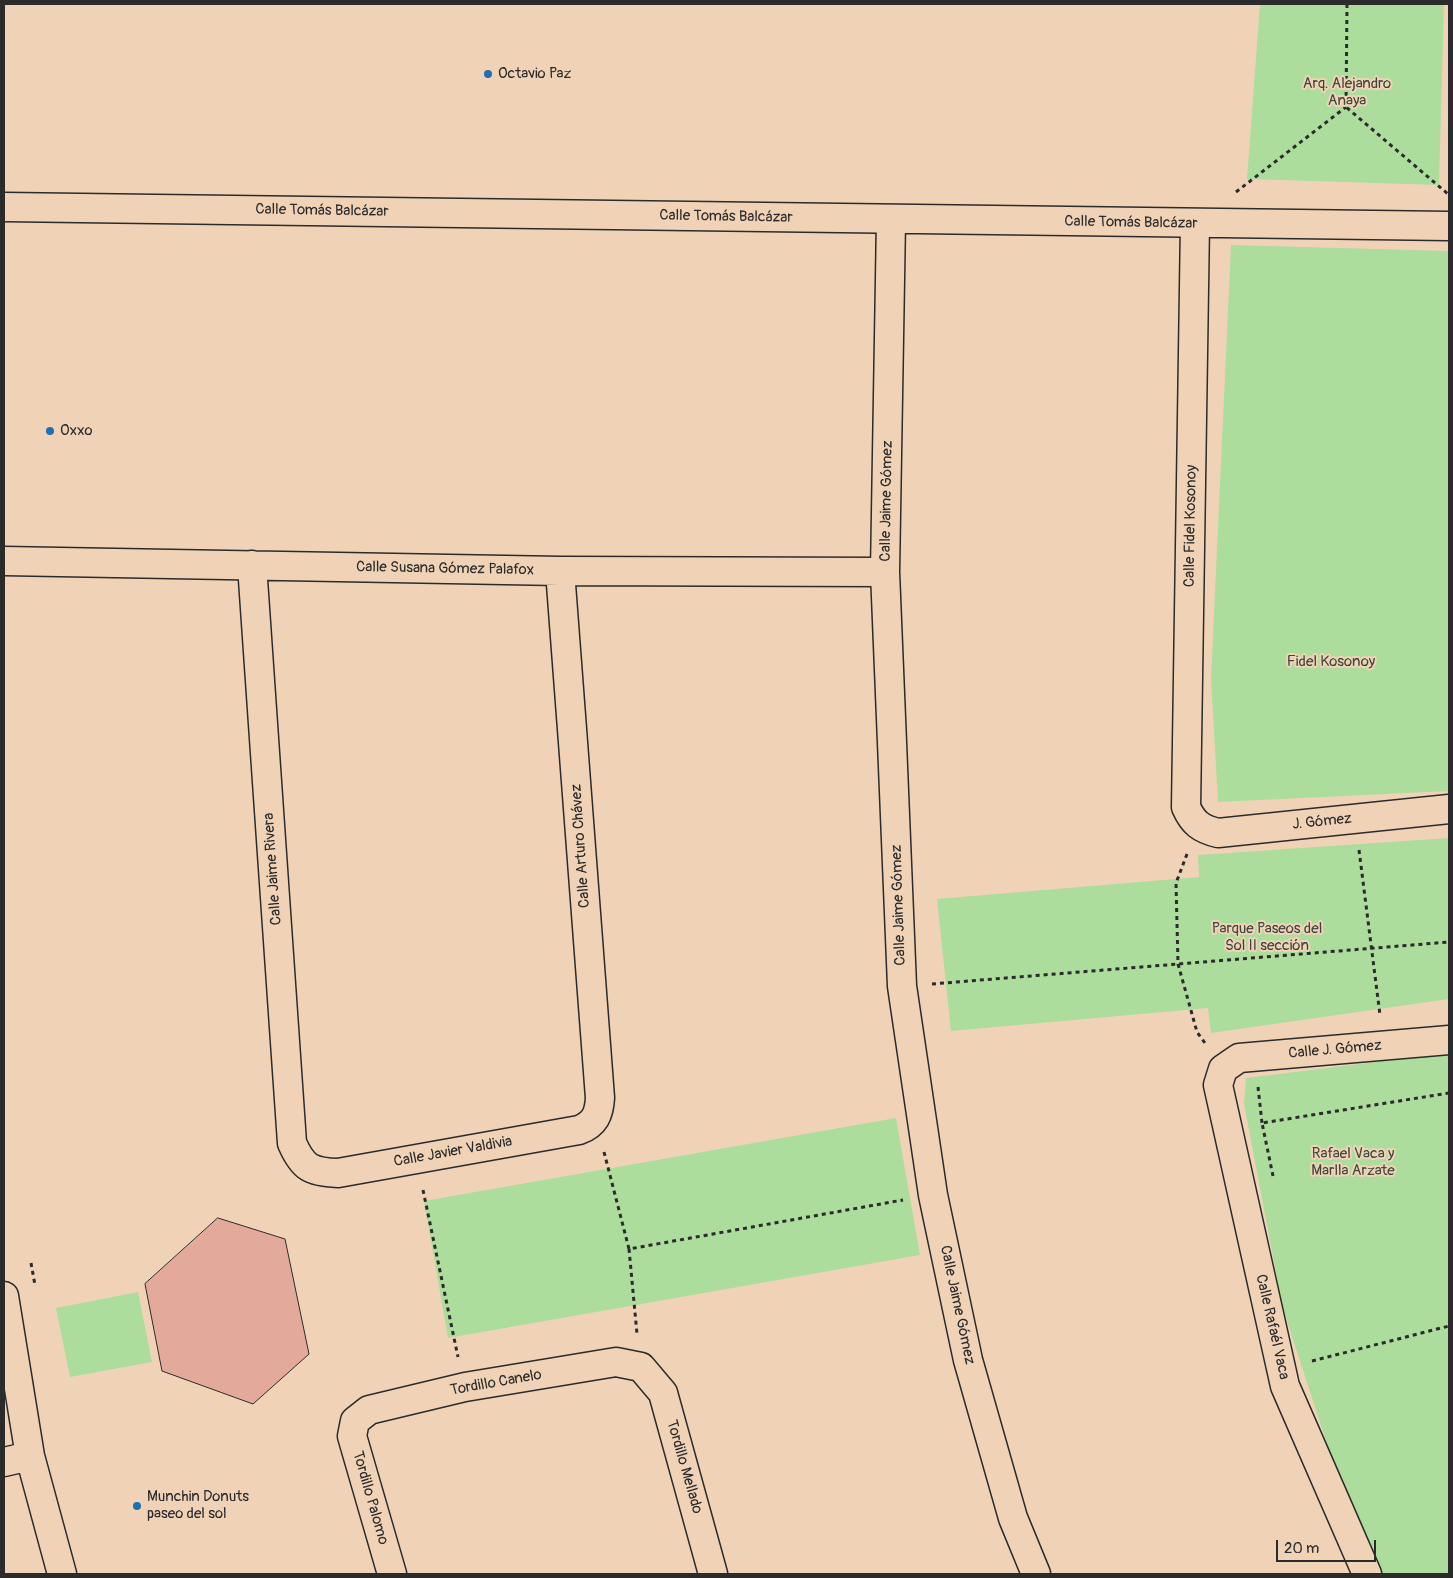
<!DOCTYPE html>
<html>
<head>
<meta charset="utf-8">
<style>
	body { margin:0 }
	#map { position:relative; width:1453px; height:1578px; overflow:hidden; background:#f0d3b7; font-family:Pangolin,sans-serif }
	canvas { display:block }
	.frame { position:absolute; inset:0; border:5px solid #2b2b2b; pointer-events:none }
	.scale { position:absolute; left:1276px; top:1540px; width:100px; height:22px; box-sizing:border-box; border:2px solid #2b2b2b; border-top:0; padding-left:6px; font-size:15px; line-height:18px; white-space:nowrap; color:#2b2b2b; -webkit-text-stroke:4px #f0d3b7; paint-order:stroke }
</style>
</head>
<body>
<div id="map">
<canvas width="1453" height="1578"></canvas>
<div class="frame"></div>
<div class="scale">20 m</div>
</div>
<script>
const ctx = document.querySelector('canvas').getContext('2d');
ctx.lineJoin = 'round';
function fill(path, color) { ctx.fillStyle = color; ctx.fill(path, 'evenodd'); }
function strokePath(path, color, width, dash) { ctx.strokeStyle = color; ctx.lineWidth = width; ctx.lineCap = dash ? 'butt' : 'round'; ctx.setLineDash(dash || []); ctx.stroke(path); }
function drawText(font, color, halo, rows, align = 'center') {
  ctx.font = font + ' Pangolin,sans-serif'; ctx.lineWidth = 4; ctx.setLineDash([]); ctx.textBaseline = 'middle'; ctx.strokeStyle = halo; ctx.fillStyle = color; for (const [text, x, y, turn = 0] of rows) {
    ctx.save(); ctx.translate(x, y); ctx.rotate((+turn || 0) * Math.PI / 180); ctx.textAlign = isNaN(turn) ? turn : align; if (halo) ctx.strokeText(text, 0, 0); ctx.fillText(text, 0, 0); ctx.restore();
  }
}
fill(new Path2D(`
	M1260,4H1444L1439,185L1247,179Z
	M1231,245L1449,251V791L1218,802L1211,679Z
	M1449,838V999L1211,1033L1208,1008L951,1031L937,899L1199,877L1198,855Z
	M1449,1053V1574H1381L1342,1490L1283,1309L1244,1104L1246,1078Z
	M896,1118L920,1255L448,1338L424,1201Z
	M138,1292L152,1362L70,1377L56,1308Z`), '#acdd9d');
const building = new Path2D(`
	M218,1218L285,1239L309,1354L253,1404L162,1371L145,1284Z`);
fill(building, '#e3aa9c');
strokePath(building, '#2b2b2b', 1);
const minor = new Path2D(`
	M4,207L1449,226
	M891,220L885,572L902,986L933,1195L968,1360L1013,1518L1036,1574
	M1195,223L1186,807C1193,823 1201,829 1218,833L1449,809
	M4,561L560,571L885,572
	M252,565L292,1143C303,1168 311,1172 338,1173L579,1130C595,1124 599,1114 600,1098L560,571
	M392,1574L352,1436L355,1421L369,1410L465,1387L616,1362L641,1367L663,1393L713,1574
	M1367,1574L1285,1386L1218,1085L1223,1069L1239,1058L1449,1040`);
const tertiary = new Path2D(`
	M4,1296L30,1456L62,1574
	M4,1462L30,1456`);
strokePath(minor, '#2b2b2b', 31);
strokePath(tertiary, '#2b2b2b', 31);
strokePath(new Path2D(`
	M1347,4L1346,107L1448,194
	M1236,192L1346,107
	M1359,850L1380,1015
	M1187,854L1176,883L1178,964L1197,1032L1205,1043
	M932,984L1449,942
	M1258,1087L1262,1123
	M604,1152L629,1249L903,1200
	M1273,1176L1262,1123L1449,1093
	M423,1190L458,1357
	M629,1249L637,1334
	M31,1263L35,1285
	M1312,1361L1449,1326`), '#2b2b2b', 3, [4, 4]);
strokePath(minor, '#f0d3b7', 28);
strokePath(tertiary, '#f0d3b7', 28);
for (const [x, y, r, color] of [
	[488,74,5,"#1f6fb2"],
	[50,431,5,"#1f6fb2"],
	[137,1506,5,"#1f6fb2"]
]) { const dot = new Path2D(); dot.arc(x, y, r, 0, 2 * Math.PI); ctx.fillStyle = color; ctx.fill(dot); strokePath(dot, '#f0d3b7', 2); }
drawText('15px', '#2b2b2b', '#f0d3b7', [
	["Octavio Paz",498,74],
	["Oxxo",60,431],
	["Munchin Donuts",147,1497],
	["paseo del sol",147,1514]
], 'left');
drawText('15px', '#3e463c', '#f0d3b7', [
	["Arq. Alejandro",1347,84],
	["Anaya",1347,101],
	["Fidel Kosonoy",1331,662],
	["Parque Paseos del",1267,929],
	["Sol II sección",1267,946],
	["Rafael Vaca y",1353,1154],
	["Marlla Arzate",1353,1171]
]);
drawText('15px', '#2b2b2b', '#f0d3b7', [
	["Calle Tomás Balcázar",322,211,1],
	["Calle Tomás Balcázar",726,217,1],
	["Calle Tomás Balcázar",1131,223,1],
	["Calle Jaime Gómez",887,501,-89],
	["Calle Fidel Kosonoy",1191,526,-89],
	["Calle Susana Gómez Palafox",445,569,1],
	["J. Gómez",1322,822,-6],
	["Calle Arturo Chávez",581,846,-94],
	["Calle Jaime Rivera",273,869,-94],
	["Calle Jaime Gómez",899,905,-92],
	["Calle J. Gómez",1335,1050,-5],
	["Calle Javier Valdivia",453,1152,-10],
	["Calle Jaime Gómez",957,1305,78],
	["Calle Rafaél Vaca",1272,1327,77],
	["Tordillo Canelo",496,1383,-10],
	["Tordillo Mellado",684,1467,74],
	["Tordillo Palomo",370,1498,74]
]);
</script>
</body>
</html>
